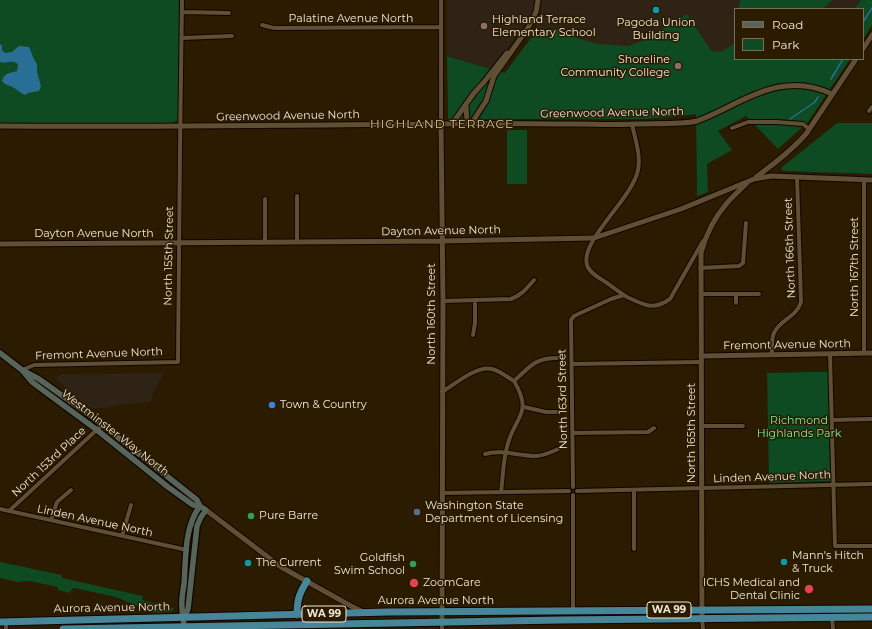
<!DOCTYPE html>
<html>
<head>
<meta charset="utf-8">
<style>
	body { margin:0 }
	#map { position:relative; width:872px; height:629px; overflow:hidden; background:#2a1b01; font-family:Montserrat,sans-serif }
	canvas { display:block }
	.legend { position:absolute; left:734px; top:8px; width:130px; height:52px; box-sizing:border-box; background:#2a1b01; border:1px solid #7a6d57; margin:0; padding:5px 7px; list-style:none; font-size:12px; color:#f2e7d7 }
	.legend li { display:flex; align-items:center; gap:8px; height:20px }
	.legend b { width:20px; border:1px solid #7a6d57 }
</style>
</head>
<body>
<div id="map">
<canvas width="872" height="629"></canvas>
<ul class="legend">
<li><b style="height:5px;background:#576459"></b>Road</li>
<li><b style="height:11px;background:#0e4a22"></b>Park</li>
</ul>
</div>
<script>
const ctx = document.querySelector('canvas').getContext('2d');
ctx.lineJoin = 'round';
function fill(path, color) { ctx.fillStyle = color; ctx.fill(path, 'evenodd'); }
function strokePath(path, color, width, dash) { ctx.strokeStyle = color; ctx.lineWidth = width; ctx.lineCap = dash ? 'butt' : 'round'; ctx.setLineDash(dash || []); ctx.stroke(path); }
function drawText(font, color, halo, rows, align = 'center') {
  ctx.font = font + ' Montserrat,sans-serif'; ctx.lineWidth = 3; ctx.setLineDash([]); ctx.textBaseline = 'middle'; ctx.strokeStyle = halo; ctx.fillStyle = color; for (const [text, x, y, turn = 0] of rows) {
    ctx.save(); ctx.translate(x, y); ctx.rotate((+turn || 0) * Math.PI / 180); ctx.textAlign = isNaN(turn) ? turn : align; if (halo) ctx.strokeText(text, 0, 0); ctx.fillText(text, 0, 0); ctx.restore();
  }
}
fill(new Path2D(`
	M447,0H535L533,12L493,69L447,56Z
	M542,0H872V25L863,39V9H735V59H850L683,116L644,119H481L490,102L495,86L531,38L540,14Z
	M164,373L153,393L152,400L149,402L116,405L107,408H91L85,405L56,379L62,374Z`), '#2e2315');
fill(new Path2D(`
	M0,0H180L179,118L177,121L171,123H0Z
	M741,0H832L823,9H738Z
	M861,0H872V25L863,39V9H855Z
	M687,14L712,52L723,51L735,43V59H850L808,122L778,149L746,116L718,131L732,150L707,164L708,192L697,196L696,114L683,116L644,119H448L447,56L505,73L531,38L543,32L560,29L577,38L597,44L628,46L645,40Z
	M837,123H872V174L784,171L781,168Z
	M507,130H527V184H507Z
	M811,372H829L830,481L769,483L767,373Z
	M0,562L62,575V578L143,596L142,600L174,608L172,611L169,612L154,613L116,597L74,588L71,590L70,593L58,590V587L29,581L18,582L0,578Z`), '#0e4a22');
fill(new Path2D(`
	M0,44L2,46V50L5,53L12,52L19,46L29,47C32,53 33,59 37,64V72L41,86L39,91L28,93L25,95C20,93 18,90 14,88C9,85 6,86 2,81C4,73 10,73 17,71L18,64C11,59 7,64 0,62Z`), '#296e95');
strokePath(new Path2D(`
	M863,22L872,8
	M831,79L843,59
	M790,119L815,102L818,97`), '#296e95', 1.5);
const minor = new Path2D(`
	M182,12L229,13
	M262,25L274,28L441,27
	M182,38L232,36
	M869,111L872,107
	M441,124V0
	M632,124C635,139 641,155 638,170C633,198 580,240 587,265C589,273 600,278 607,283C614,288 620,293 627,297C644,305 653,311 670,299L703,241
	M732,128L748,122H776L803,124L809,129
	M180,149L182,0
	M864,180V353
	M297,196V241
	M265,242V199
	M700,268L739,266L743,263L746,223
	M701,294H759
	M736,294V303
	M443,301L511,299C522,295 527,288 534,280
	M473,335L475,323V300
	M830,354L835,546H872
	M772,355C772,348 771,339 774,333C779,320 797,317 801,302L797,177
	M572,364L702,362
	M22,370L34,365L178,362L180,150
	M442,392C455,384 477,365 492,369C500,371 507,377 514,381
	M524,407L546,412H559
	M832,420L872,419
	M701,426H743
	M573,433L648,432L654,428
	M485,454C501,449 520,456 536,456C544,456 551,452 558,449
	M573,487L571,320L574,316L611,299L624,295
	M577,491L872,484
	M501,492C503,477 503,461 507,447C514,416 534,415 514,381C530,367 534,358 557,358
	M442,493L569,491
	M573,495V611
	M0,509L187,550
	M9,511L102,425
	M51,520L57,502L71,490
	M122,536L131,505
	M634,549V490
	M832,618L833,629
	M702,619L703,629
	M6,622V629
	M442,622V629`);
const tertiary = new Path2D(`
	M863,49L872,35
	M466,104L467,124
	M441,124L443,301L442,622
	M452,124L474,93L484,82L507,53
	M471,124L486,101L494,76L528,28L536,12L538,0
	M0,126C147,127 293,125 440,124C485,123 530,124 575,124C594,124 614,125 634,124C653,123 680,125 697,121C708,117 718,112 728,107C763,89 794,76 832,94
	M756,177C774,164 791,151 806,134L856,59
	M0,244L442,241L594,238L681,209L754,179L771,176L872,180
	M702,356L872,353
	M206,510L281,567L351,606L363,612
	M702,619L701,253C706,234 714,218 727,203C733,196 740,190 747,183`);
const secondary = new Path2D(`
	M0,353L22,370L39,379L95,419L197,500L200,506
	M22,370L32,382L97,430L168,487L193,505L200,506L206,510L201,517L197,526L188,609L184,618
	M184,627C184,620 182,615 182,608C181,601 183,591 184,584C186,558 184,527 200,506`);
const trunk = new Path2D(`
	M297,615C297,600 299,594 307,581
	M0,622L388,612L872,609
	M63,629L560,620L872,617`);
strokePath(minor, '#120500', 6);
strokePath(tertiary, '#120500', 7);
strokePath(secondary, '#120500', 8);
strokePath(trunk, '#120500', 9);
strokePath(minor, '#604f33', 4);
strokePath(tertiary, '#604f33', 5);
strokePath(secondary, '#576459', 5.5);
strokePath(trunk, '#478698', 7);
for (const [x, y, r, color] of [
	[656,10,4,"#0f9aa8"],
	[484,26,4,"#8d6e63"],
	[678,66,4,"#8d6e63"],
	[272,405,4,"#3f7fe0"],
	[417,512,4,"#5c6f8a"],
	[251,516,4,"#2e9e5b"],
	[784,562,4,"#0f9aa8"],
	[248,563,4,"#0f9aa8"],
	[413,564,4,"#2e9e5b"],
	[414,583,5,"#e0444e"],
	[809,589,5,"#e0444e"]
]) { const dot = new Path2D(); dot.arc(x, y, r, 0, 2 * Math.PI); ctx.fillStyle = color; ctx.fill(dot); strokePath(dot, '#2a1b01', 1.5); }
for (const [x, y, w] of [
	[669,610,44],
	[324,614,44]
]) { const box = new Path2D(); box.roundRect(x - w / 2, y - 8, w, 16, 3); ctx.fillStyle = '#2a1b01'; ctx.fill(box); strokePath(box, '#f2e7d7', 1); }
drawText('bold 10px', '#f2e7d7', null, [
	["WA 99",669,610],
	["WA 99",324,614]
]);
drawText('11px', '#f2e7d7', '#2a1b01', [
	["Palatine Avenue North",351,19],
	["Greenwood Avenue North",612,113,-1],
	["Greenwood Avenue North",288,116,-1],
	["Dayton Avenue North",441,231,-1],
	["Dayton Avenue North",94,234],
	["North 166th Street",790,248,-92],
	["North 155th Street",169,256,-89],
	["North 167th Street",855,267,-90],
	["North 160th Street",432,314,-90],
	["Fremont Avenue North",787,345,-1],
	["Fremont Avenue North",99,354,-2],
	["North 163rd Street",563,399,-91],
	["Westminster Way North",115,433,38],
	["North 165th Street",692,433,-90],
	["North 153rd Place",49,462,-43],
	["Linden Avenue North",772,477,-2],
	["Linden Avenue North",95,521,12],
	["Aurora Avenue North",436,601],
	["Aurora Avenue North",112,608,-1]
]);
drawText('11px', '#f2e7d7', '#2a1b01', [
	["Highland Terrace",492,20],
	["Elementary School",492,33],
	["Pagoda Union",656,23,"center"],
	["Building",656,36,"center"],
	["Shoreline",670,60,"right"],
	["Community College",670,73,"right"],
	["Town & Country",280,405],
	["Washington State",425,506],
	["Department of Licensing",425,519],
	["Pure Barre",259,516],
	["Mann's Hitch",792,556],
	["& Truck",792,569],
	["Goldfish",405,558,"right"],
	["Swim School",405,571,"right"],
	["The Current",256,563],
	["ZoomCare",423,583],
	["ICHS Medical and",800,583,"right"],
	["Dental Clinic",800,596,"right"]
], 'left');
drawText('11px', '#86eb9c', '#2a1b01', [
	["Richmond",799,421],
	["Highlands Park",799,434]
]);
ctx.letterSpacing = '1px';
drawText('12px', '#d5c1a1', '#2a1b01', [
	["HIGHLAND TERRACE",442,124]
]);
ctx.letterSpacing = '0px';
</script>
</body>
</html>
